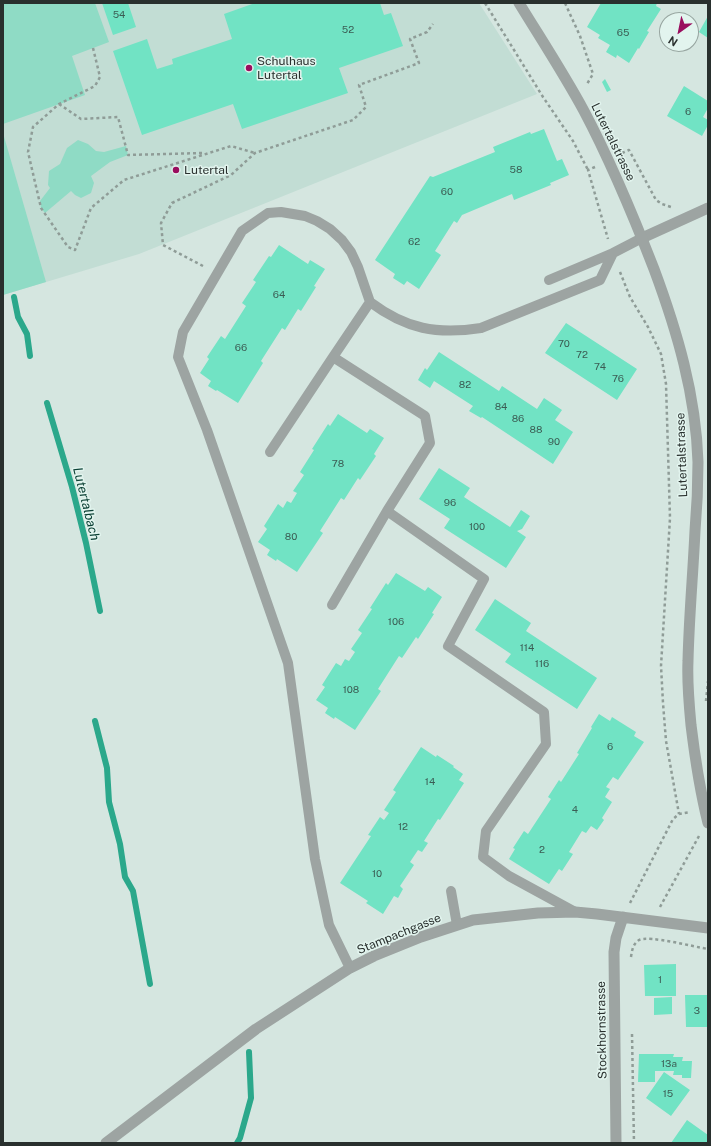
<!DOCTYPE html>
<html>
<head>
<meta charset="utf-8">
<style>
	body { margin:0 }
	#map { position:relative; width:711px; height:1146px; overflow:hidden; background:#d5e6e0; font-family:"Public Sans",sans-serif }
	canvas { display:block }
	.frame { position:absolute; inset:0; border:4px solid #29302e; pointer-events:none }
	.north { position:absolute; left:659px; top:12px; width:40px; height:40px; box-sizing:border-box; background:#e2f4ee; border:1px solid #98a6a1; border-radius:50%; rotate:213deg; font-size:11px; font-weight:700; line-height:16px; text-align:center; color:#29302e }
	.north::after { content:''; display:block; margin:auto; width:14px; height:18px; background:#9a0d5e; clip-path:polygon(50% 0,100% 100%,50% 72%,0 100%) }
</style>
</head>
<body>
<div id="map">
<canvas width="711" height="1146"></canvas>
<div class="frame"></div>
<div class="north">N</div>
</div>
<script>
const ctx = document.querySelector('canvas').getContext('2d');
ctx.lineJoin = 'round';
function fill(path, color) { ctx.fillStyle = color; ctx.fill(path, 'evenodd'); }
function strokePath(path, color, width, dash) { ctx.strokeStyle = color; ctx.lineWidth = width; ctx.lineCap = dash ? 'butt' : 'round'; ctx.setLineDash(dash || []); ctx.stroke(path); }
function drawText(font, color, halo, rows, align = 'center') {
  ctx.font = font + ' "Public Sans",sans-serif'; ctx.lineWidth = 3; ctx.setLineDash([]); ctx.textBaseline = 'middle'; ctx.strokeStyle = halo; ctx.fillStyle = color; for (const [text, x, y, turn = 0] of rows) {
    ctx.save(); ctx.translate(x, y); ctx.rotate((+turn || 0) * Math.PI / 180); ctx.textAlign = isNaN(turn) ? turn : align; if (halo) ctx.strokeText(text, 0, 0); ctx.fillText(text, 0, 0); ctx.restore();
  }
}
fill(new Path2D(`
	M3,3H479L537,94L139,254L3,295Z`), '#c2ddd4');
fill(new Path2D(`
	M3,3H95L109,42L72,56L85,95L3,124Z
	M3,133L46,282L3,295Z
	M78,140L88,144L96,151L104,152L126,146L128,155L110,162L91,176L94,183L91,193L81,198L75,195L71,191L45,213L41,208L40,201L50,188L48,185L49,171L60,164L67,148Z`), '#8fdbc5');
strokePath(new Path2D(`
	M14,297L18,317L27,334L30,356
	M47,403L72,487L86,543L100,611
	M95,721L107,768L109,802L120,844L125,877L133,891L150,984
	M237,1143L240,1138L251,1098L249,1052`), '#2ba88b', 6);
fill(new Path2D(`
	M102,3H128L136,27L113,35Z
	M255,3H380L384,15L391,13L403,46L339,68L348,93L242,129L233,104L142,135L113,51L147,39L157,69L173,64L172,59L232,39L224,14Z
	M601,3H657L656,6L661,9L647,31L649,32L639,49L638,48L629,63L617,55L616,58L606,52L610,45L598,38L600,35L587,27Z
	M708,16V38L699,32Z
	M605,79L611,90L607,92L602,82Z
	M684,86L708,101V108L703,117L708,120V125L702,136L667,116Z
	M544,129L557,161L562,159L569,175L550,183L551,185L514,200L512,194L462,215L457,223L454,221L435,251L441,255L419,289L407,281L404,285L393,278L395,274L375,260L430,176L433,177L495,152L493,147L530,132L531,134Z
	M279,245L308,264L310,260L325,269L314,286L316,287L301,311L298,309L285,330L282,328L261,361L263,363L238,403L217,390L216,391L208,386L211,381L200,373L209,359L207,357L221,336L225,339L246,306L242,303L256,282L253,280L269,256L271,257Z
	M566,323L637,369L617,400L545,353Z
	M439,352L499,391L502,386L537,409L544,398L562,410L555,420L573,432L553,464L482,417L481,418L469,411L473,406L434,381L430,388L418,380L425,368L427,370Z
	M338,414L367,433L370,429L384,438L374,454L376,456L360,480L358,478L344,500L341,498L320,531L323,533L297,572L277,559L276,561L267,555L270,550L258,542L267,529L264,526L278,504L283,508L287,501L291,503L297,493L293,491L304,475L300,472L314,450L312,449L328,424L330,426Z
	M439,468L470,488L464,497L510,527L521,510L530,516L522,529L517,531L526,537L506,568L444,528L450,519L419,499Z
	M396,573L425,591L428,587L442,597L432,613L434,614L418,639L416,637L402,658L399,656L378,689L381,691L355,730L335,717L334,719L325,713L328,708L316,700L325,687L322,685L336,663L341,666L345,659L349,661L355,652L351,649L362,633L358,630L372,609L370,608L386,583L388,585Z
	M495,599L531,623L526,631L597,678L577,709L505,662L511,654L475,630Z
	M599,714L610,721L612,717L636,732L634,736L644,742L618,780L613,777L606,787L610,789L605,797L612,802L602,818L604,820L597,830L591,826L586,833L582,831L569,852L573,854L562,871L559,869L549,884L509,859L515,849L513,848L524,831L528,834L551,799L548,797L559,780L561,782L579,754L577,753L592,728L591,727Z
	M421,747L436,757L437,755L454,766L453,767L463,774L459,780L464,783L440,820L438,819L424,841L428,843L422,852L418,850L410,862L414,865L400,886L403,889L398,898L394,896L383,914L366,903L368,901L340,883L371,836L368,835L380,817L384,820L389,813L384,810L396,792L393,790Z
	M676,964V996H645L644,965Z
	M685,995H708V1027H686Z
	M672,997V1014L654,1015V998Z
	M639,1054H674L673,1057H683L682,1061H692L691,1078H682V1075H673L674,1071H655V1082H638Z
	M664,1072L690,1090L671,1116L646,1098Z
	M687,1120L708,1135V1143H671Z`), '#71e3c4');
strokePath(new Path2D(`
	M485,3L543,97L573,141L588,170
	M565,3L580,36L593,74L587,84
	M93,48L100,77L95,86L59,104L33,127L28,152L41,208L68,247L75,250L91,208L124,180L231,146L255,153
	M59,104L81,119L118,117L128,155L202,153
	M622,153L629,150L656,200L662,204L671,207
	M595,167L588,170L608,239
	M203,266L163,245L161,223L172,203L231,175L255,153L353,120L366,107L359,85L419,63L410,39L427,32L433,24
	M620,272L630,297L648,327L661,354L666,384L670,518L661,666L663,703L666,741L679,814
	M706,701L708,681
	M630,903L673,819L679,814L690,812
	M660,907L699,836
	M631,957C632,950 633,944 639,940C649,935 695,947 708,949
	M632,1034L634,1143`), '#8f9c97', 2.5, [3, 3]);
strokePath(new Path2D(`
	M549,280L613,253
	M370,302C406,329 437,335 481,328L600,280L613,253L642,238
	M270,452L333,357
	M387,511L484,579L448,646L544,712L546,744L486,831L483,857L509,876L575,912
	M332,605L387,511L430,443L425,416L333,357L370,302L358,267L351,252L342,240L330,229L317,221L305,216L281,212L268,213L242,231L183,332L178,357L207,430L288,663L315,859L329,925L350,968
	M451,891L457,925`), '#9da4a2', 10);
strokePath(new Path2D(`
	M642,238L708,208
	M106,1143L256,1029L350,968L374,956L421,937L473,920L538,913L575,912L597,914L708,928
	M616,1143L614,952L616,938L623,917`), '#9da4a2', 11);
strokePath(new Path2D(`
	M519,3C541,39 564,74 584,111C611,162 633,215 654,269C677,331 696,395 698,462C698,485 697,508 695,531C693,574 689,617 688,661C687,682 689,704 691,725C695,758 700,791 708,823`), '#9da4a2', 11);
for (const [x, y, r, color] of [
	[249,68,4,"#9a0d5e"],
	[176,170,4,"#9a0d5e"]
]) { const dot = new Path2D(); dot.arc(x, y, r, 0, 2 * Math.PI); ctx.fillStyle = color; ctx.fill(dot); strokePath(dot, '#e2f4ee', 1.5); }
drawText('10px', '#3b5d54', null, [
	["54",119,15],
	["52",348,30],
	["65",623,33],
	["6",688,112],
	["58",516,170],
	["60",447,192],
	["62",414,242],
	["64",279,295],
	["70",564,344],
	["66",241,348],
	["72",582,355],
	["74",600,367],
	["76",618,379],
	["82",465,385],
	["84",501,407],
	["86",518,419],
	["88",536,430],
	["90",554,442],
	["78",338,464],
	["96",450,503],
	["100",477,527],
	["80",291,537],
	["106",396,622],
	["114",527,648],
	["116",542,664],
	["108",351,690],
	["6",610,747],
	["14",430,782],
	["4",575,810],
	["12",403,827],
	["2",542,850],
	["10",377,874],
	["1",660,980],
	["3",697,1011],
	["13a",669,1064],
	["15",668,1094]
]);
drawText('12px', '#29302e', '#e2f4ee', [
	["Schulhaus",257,61],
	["Lutertal",257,75],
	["Lutertal",184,170]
], 'left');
drawText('12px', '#29302e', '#e2f4ee', [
	["Lutertalstrasse",613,142,64],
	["Lutertalstrasse",682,455,-92],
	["Stampachgasse",399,934,-22],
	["Stockhornstrasse",602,1030,-91]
]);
drawText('italic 13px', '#0c4135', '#e2f4ee', [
	["Lutertalbach",86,504,76]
]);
</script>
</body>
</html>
